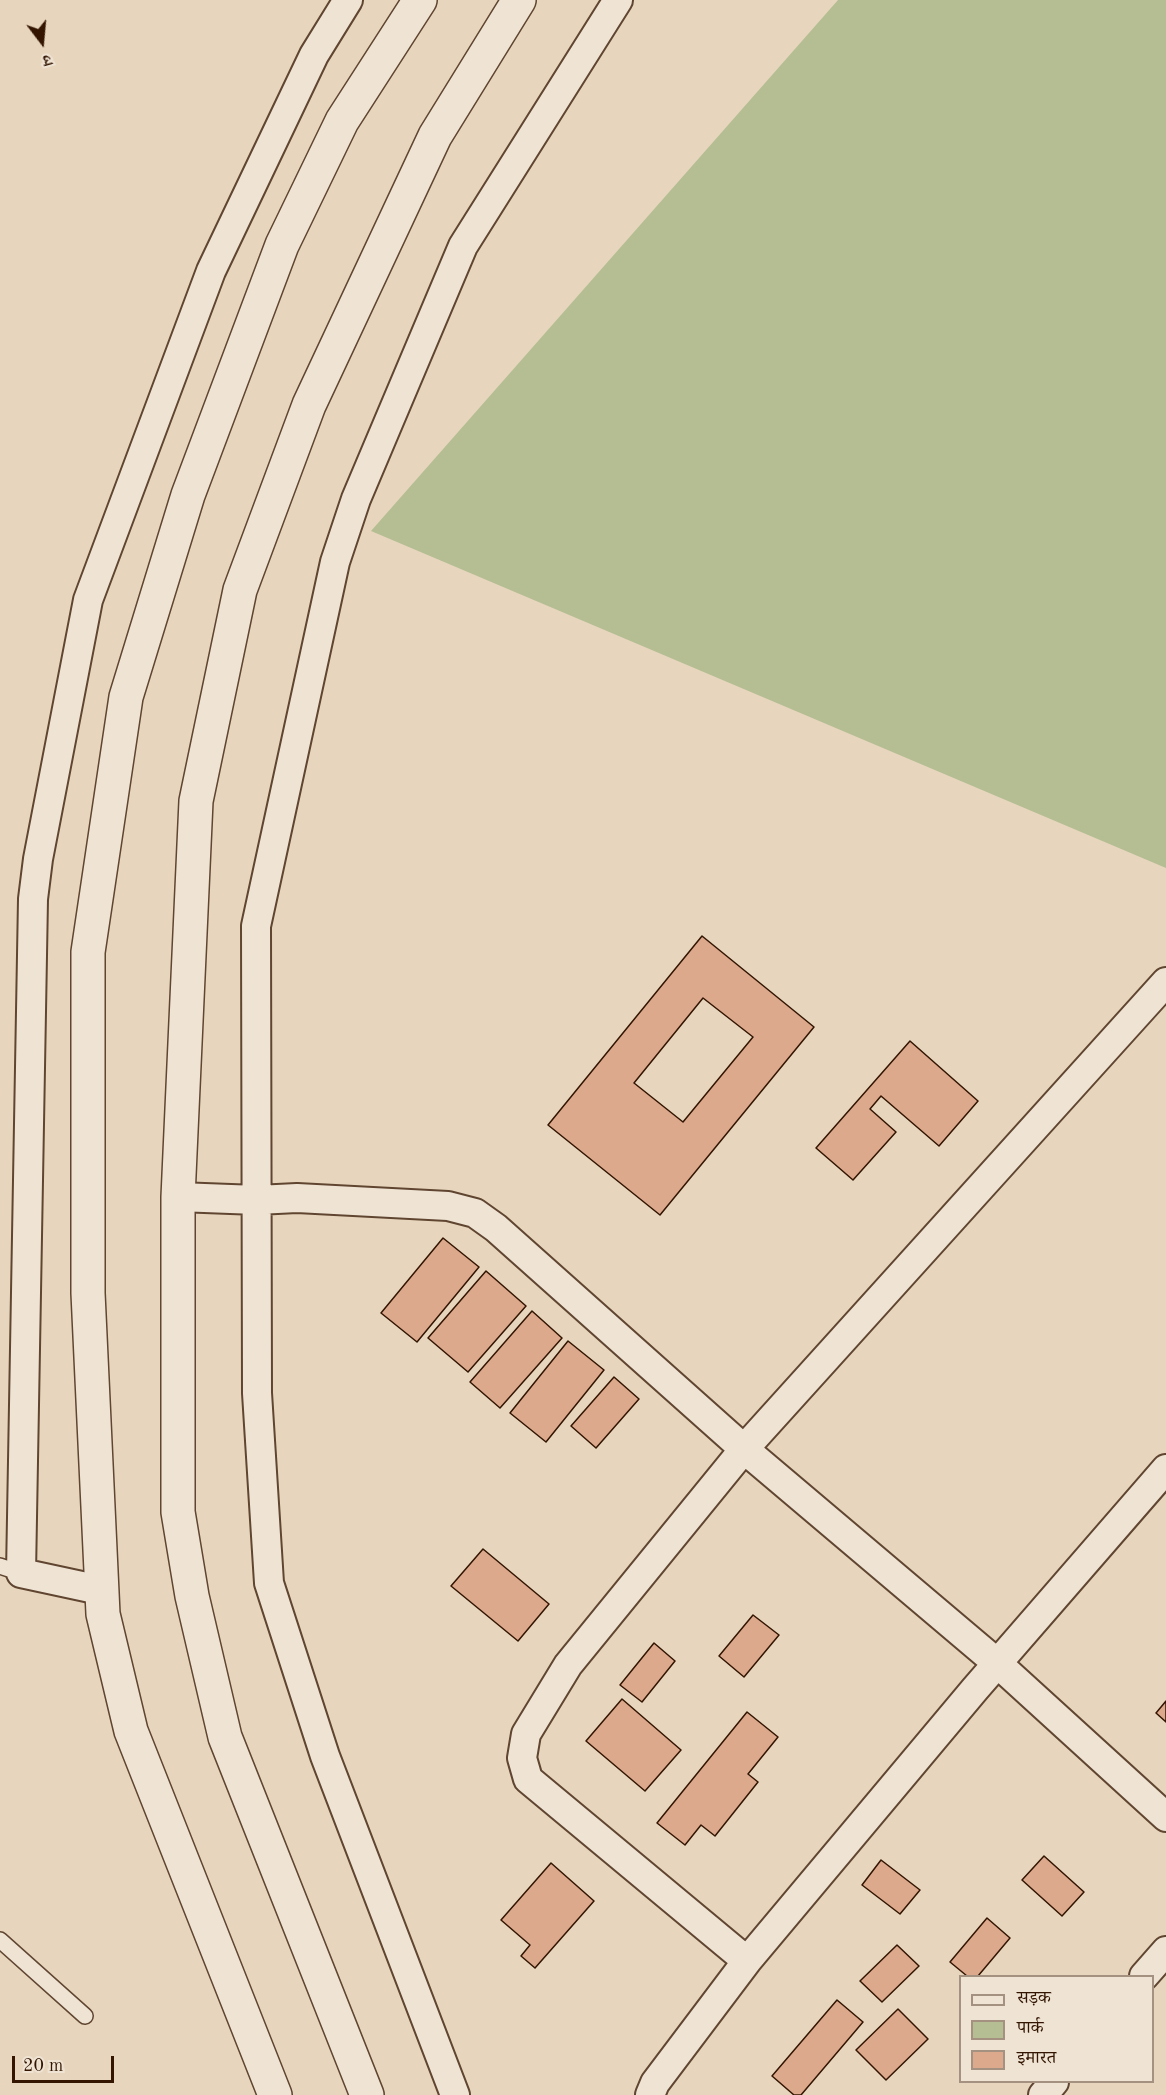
<!DOCTYPE html>
<html>
<head>
<meta charset="utf-8">
<style>
	body { margin:0 }
	#map { position:relative; width:1166px; height:2095px; overflow:hidden; background:#e7d6bd; font-family:"Old Standard TT","Noto Serif Devanagari",serif }
	canvas { display:block }
	.legend { position:absolute; left:959px; top:1975px; width:195px; height:108px; box-sizing:border-box; background:#efe4d4; border:2px solid #a49180; margin:0; padding:8px 10px; list-style:none; font-size:18px; color:#331502 }
	.legend li { display:flex; align-items:center; gap:12px; height:30px }
	.legend b { width:30px; border:2px solid #a49180 }
	.north { position:absolute; left:12px; top:12px; width:60px; height:60px; -webkit-text-stroke:4px #efe4d4; paint-order:stroke; rotate:164deg; font-size:16px; font-weight:700; line-height:24px; text-align:center; color:#331502 }
	.north::after { content:''; display:block; margin:auto; width:21px; height:27px; background:#331502; clip-path:polygon(50% 0,100% 100%,50% 72%,0 100%) }
	.scale { position:absolute; left:12px; top:2056px; width:102px; height:27px; box-sizing:border-box; border:3px solid #331502; border-top:0; padding-left:8px; font-size:18px; line-height:21px; white-space:nowrap; color:#331502; -webkit-text-stroke:4px #efe4d4; paint-order:stroke }
</style>
</head>
<body>
<div id="map">
<canvas width="1166" height="2095"></canvas>
<ul class="legend">
<li><b style="height:8px;background:#efe4d4"></b>सड़क</li>
<li><b style="height:16px;background:#b5be92"></b>पार्क</li>
<li><b style="height:16px;background:#dca98d"></b>इमारत</li>
</ul>
<div class="north">उ</div>
<div class="scale">20 m</div>
</div>
<script>
const ctx = document.querySelector('canvas').getContext('2d');
ctx.lineJoin = 'round';
function fill(path, color) { ctx.fillStyle = color; ctx.fill(path, 'evenodd'); }
function strokePath(path, color, width, dash) { ctx.strokeStyle = color; ctx.lineWidth = width; ctx.lineCap = dash ? 'butt' : 'round'; ctx.setLineDash(dash || []); ctx.stroke(path); }
fill(new Path2D(`
	M838,0H1166V868L371,531Z`), '#b5be92');
const building = new Path2D(`
	M702,936L814,1027L660,1215L548,1125ZM703,998L753,1037L683,1122L634,1083Z
	M910,1041L978,1101L939,1146L881,1096L870,1109L896,1132L853,1180L816,1148Z
	M443,1238L479,1267L417,1342L381,1313Z
	M486,1271L526,1306L468,1372L428,1338Z
	M532,1311L562,1338L500,1408L470,1382Z
	M568,1341L604,1370L546,1442L510,1413Z
	M614,1377L639,1399L596,1448L571,1426Z
	M483,1549L549,1604L518,1641L451,1586Z
	M753,1615L779,1635L744,1677L719,1656Z
	M654,1643L675,1661L642,1702L620,1685Z
	M622,1699L681,1750L645,1791L586,1741Z
	M1166,1701V1722L1156,1713Z
	M747,1712L778,1737L748,1774L758,1782L715,1836L701,1825L685,1845L657,1823Z
	M1044,1856L1084,1892L1062,1916L1022,1880Z
	M881,1860L920,1890L900,1914L862,1885Z
	M551,1863L594,1901L535,1968L521,1956L530,1945L501,1920Z
	M987,1918L1010,1938L978,1976H967L950,1962Z
	M897,1945L919,1966L882,2002L860,1981Z
	M837,2000L863,2022L801,2095H794L772,2076Z
	M898,2009L928,2039L886,2080L856,2050Z`);
fill(building, '#dca98d');
strokePath(building, '#331502', 1.5);
const service = new Path2D(`
	M0,1566L21,1573
	M0,1940L85,2016`);
const minor = new Path2D(`
	M178,1197L257,1200L297,1198L448,1206L475,1213L496,1228L744,1449L997,1663L1166,1817
	M100,1590L21,1573L33,899L38,859L88,600L211,271L314,55L348,0
	M747,1961L528,1779L522,1758L526,1734L568,1665L744,1449L1166,982
	M1144,1976L1166,1951
	M455,2095L325,1756L269,1583L257,1393L256,926L335,562L356,499L463,246L618,0
	M650,2095L655,2083L747,1961L975,1689L1166,1469
	M1043,2095L1054,2082`);
const tertiary = new Path2D(`
	M275,2095L131,1731L103,1614L88,1293V952L126,697L188,495L282,245L342,121L420,0
	M367,2095L225,1737L192,1596L178,1512V1197L196,801L240,590L309,405L435,136L519,0`);
strokePath(service, '#604531', 18);
strokePath(minor, '#604531', 32);
strokePath(tertiary, '#604531', 36);
strokePath(service, '#efe4d4', 15);
strokePath(minor, '#efe4d4', 28);
strokePath(tertiary, '#efe4d4', 33);
</script>
</body>
</html>
